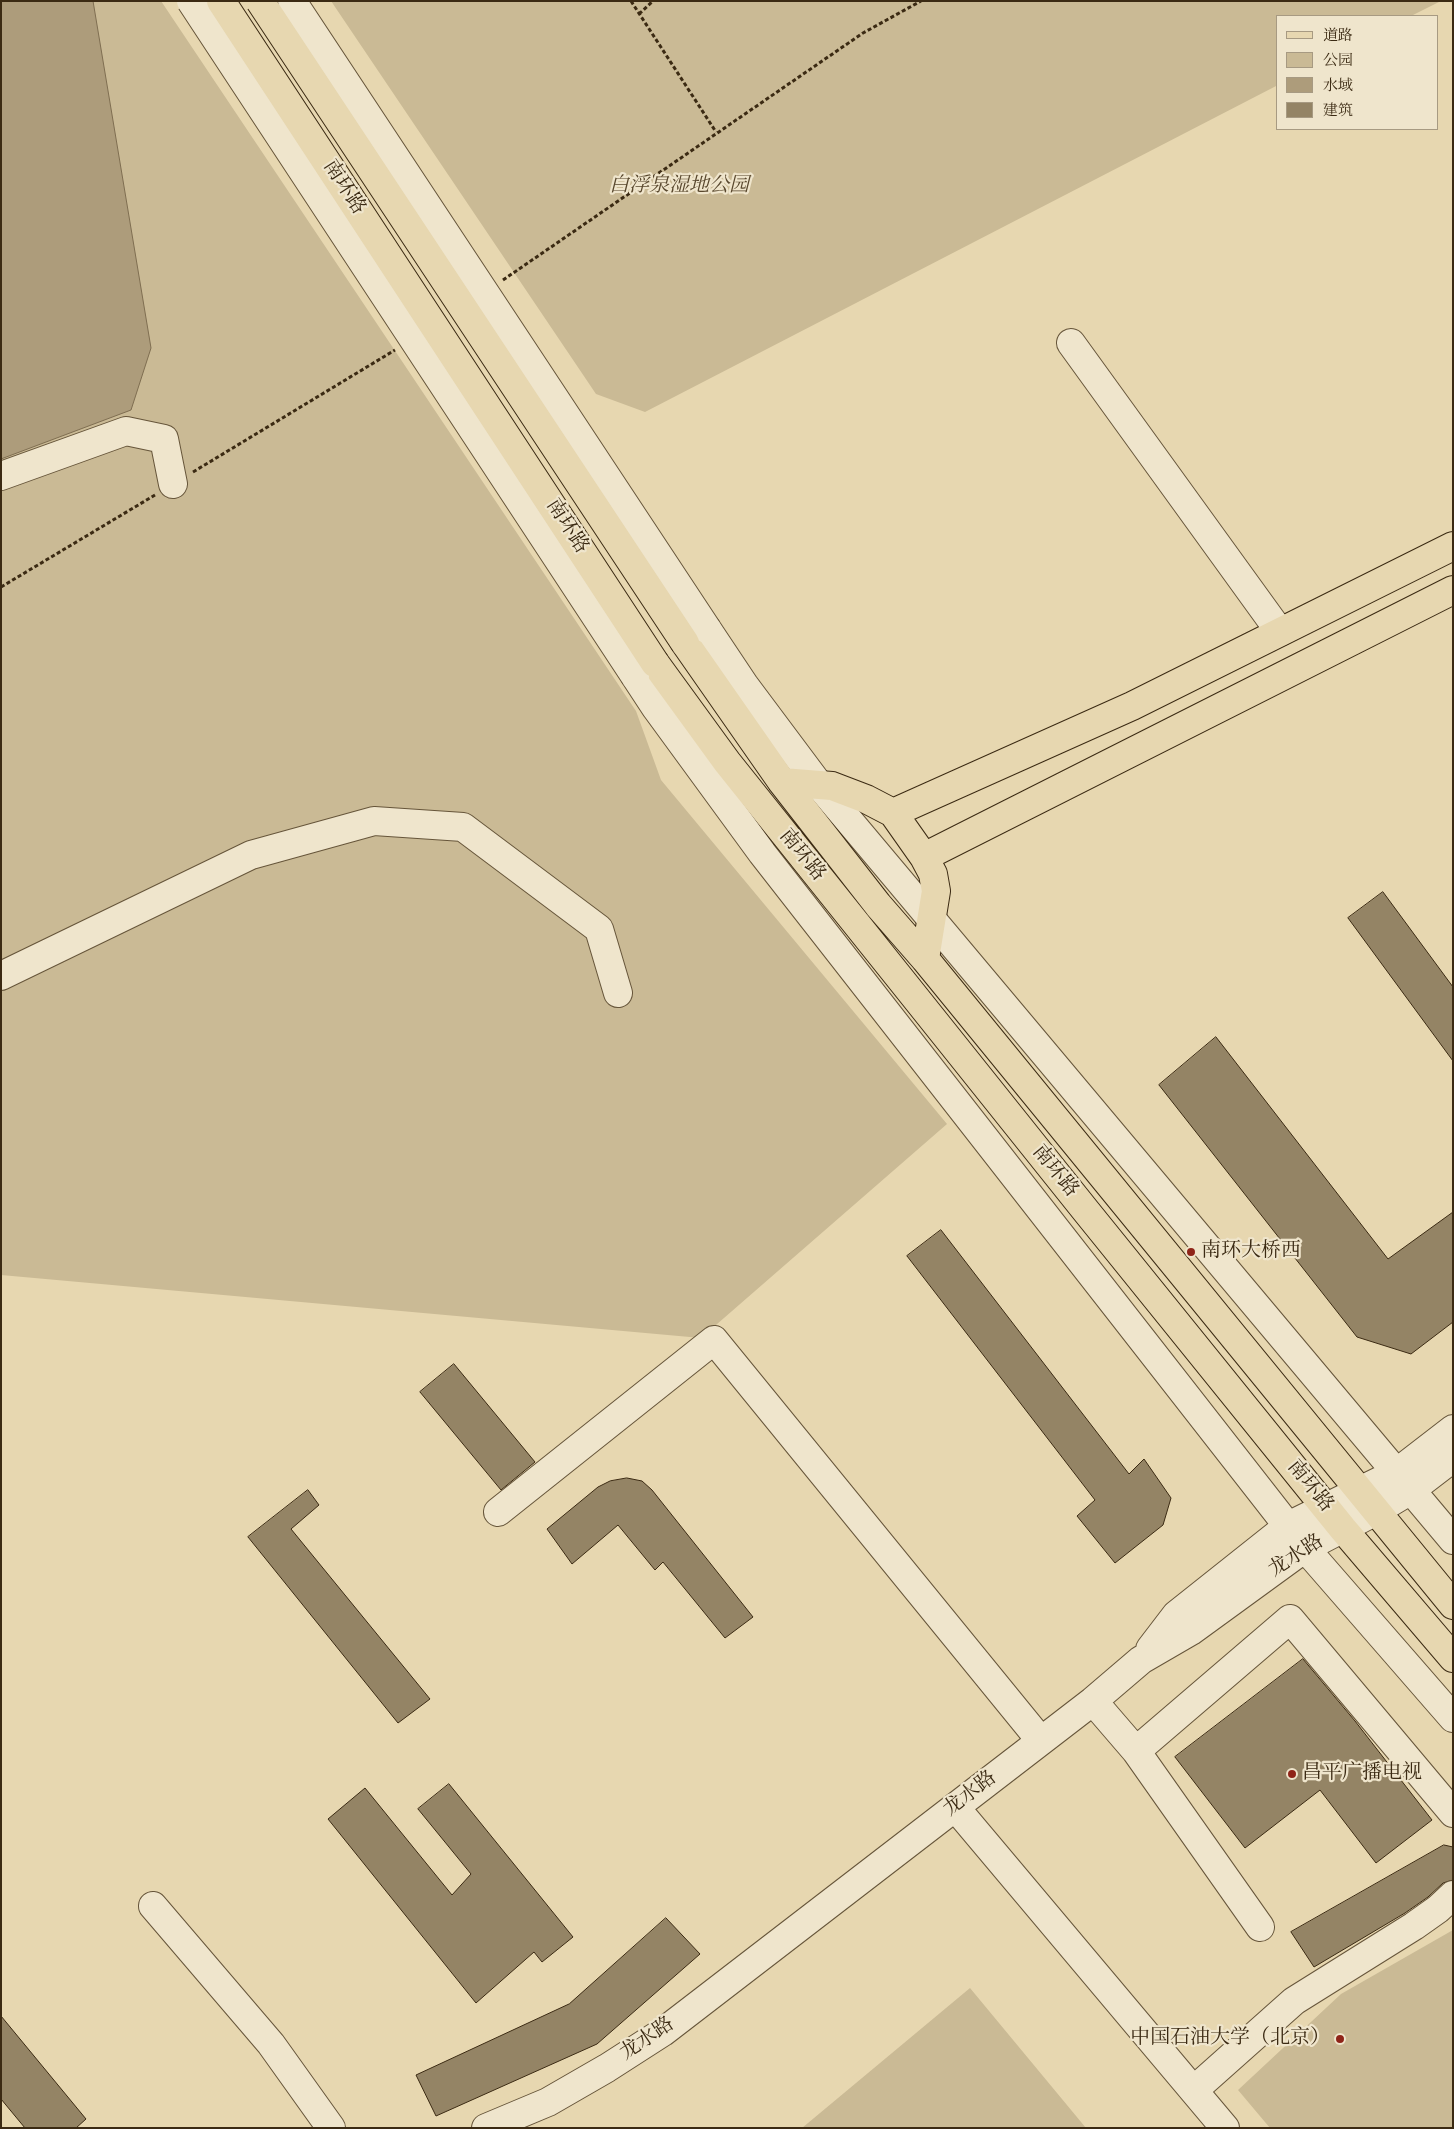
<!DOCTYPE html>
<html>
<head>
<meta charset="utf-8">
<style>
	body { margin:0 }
	#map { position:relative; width:1454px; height:2129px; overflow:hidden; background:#e7d7b0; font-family:Vollkorn,"Noto Serif SC",serif }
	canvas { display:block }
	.frame { position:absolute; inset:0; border:2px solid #3b2a13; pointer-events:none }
	.legend { position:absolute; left:1276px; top:15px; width:162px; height:115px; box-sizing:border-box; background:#efe5cc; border:1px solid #a79a82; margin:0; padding:6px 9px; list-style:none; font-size:15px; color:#3b2a13 }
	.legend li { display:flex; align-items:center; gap:10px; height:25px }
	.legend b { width:25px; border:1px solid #a79a82 }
</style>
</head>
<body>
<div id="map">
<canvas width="1454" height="2129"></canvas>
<div class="frame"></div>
<ul class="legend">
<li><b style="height:6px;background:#e7d7b0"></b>道路</li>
<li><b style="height:14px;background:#caba95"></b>公园</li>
<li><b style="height:14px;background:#ad9c7b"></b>水域</li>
<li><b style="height:14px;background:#948465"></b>建筑</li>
</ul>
</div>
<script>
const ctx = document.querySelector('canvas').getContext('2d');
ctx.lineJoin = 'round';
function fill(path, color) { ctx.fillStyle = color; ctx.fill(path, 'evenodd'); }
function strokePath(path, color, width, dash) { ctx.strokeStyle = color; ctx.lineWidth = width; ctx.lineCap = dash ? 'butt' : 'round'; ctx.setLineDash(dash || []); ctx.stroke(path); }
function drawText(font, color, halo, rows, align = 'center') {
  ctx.font = font + ' Vollkorn,"Noto Serif SC",serif'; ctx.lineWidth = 4.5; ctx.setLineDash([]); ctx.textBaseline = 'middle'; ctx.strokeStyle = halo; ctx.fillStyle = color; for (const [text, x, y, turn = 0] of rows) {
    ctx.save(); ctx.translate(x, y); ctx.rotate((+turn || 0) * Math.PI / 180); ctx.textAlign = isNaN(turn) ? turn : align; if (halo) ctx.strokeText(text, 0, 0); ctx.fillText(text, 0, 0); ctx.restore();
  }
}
fill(new Path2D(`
	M1,1H161L636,711L661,780L947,1124L701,1338L1,1275Z
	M331,1H1441L1411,16H1278V85L645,412L596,394Z
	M1453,1930V2128H1270L1238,2090L1341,1994Z
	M970,1988L1086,2128H802Z`), '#caba95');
const water = new Path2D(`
	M1,1H93L151,348L131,410L1,459Z`);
fill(water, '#ad9c7b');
strokePath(water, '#7f6e51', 1);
const building = new Path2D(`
	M1383,892L1453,987V1061L1348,918Z
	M1216,1037L1388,1259L1453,1212V1322L1411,1354L1357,1337L1159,1085Z
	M941,1230L1129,1474L1144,1459L1171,1498L1163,1525L1115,1563L1077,1516L1095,1500L907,1256Z
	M454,1364L535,1462L501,1490L420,1392Z
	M627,1478L642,1481L652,1490L753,1617L725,1638L663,1562L655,1570L618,1525L572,1564L547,1529L598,1487L610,1481Z
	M308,1490L319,1505L291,1529L430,1699L398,1723L248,1537Z
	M1303,1659L1355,1721L1432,1820L1376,1863L1320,1790L1245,1848L1175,1757Z
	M449,1784L573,1937L542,1962L534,1952L476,2003L328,1819L365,1788L452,1895L471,1874L418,1809Z
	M1444,1845L1453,1847V1880L1443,1883L1428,1897L1405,1913L1314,1967L1291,1932Z
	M666,1918L700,1954L597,2044L436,2116L416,2075L569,2004Z
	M1,2016L86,2119L76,2128H25L1,2099Z`);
fill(building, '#948465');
strokePath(building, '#3b2a13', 1);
const minor = new Path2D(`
	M1071,343L1280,632
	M1,476L126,431L164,439L173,484
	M707,629L745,686L819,785L1453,1540
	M635,676L656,708L762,853L1305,1548L1453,1718
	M1,976L251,855L374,821L463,827L599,929L618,993
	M498,1512L714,1340L1041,1741
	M1150,1649L1176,1615L1288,1526L1396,1473L1453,1429
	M1093,1701L1136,1751L1260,1927
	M1136,1751L1290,1619L1453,1813
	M955,1807L1225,2128
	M153,1906L271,2044L331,2128
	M1194,2090L1294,2001L1414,1926L1438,1909L1453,1895
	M486,2128L548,2102L607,2068L663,2032L1093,1701L1141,1660L1191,1631L1305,1548L1376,1511L1411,1490L1453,1458`);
const major = new Path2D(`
	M685,643L782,782L878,905L925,959L1453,1605
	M655,663L727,762L1086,1211L1343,1529L1453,1658
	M782,782L832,786L866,799L893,813L924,857L933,874L936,891L925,959
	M893,813L1132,706L1453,546
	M924,857L1453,590`);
strokePath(minor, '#66553a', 30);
strokePath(major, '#3b2a13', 30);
strokePath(new Path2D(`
	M631,1L716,132
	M639,14L653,1
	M503,280L863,33L921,1
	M193,472L395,350
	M1,587L155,495`), '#3b2a13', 3, [4, 2.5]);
strokePath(minor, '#efe5cc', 28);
strokePath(major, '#e7d7b0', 28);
const minorBridge = new Path2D(`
	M191,1L635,676
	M292,1L707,629`);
const majorBridge = new Path2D(`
	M221,1L655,663
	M260,1L685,643`);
strokePath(minorBridge, '#66553a', 30, []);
strokePath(majorBridge, '#3b2a13', 30, []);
strokePath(minorBridge, '#efe5cc', 28);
strokePath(majorBridge, '#e7d7b0', 28);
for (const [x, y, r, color] of [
	[1191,1252,5,"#8f2418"],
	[1292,1774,5,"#8f2418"],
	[1340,2039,5,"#8f2418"]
]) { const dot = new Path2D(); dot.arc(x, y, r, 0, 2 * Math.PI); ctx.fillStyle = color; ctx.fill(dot); strokePath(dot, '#efe5cc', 2); }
drawText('italic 20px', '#58472d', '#efe5cc', [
	["白浮泉湿地公园",679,187]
]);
drawText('20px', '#3b2a13', '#efe5cc', [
	["南环路",343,188,57],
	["南环路",566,527,57],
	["南环路",801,856,51],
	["南环路",1054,1172,51],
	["南环路",1309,1487,51],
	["龙水路",1297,1557,-33],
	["龙水路",971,1795,-38],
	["龙水路",648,2040,-34]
]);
drawText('20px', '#3b2a13', '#efe5cc', [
	["南环大桥西",1201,1252],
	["昌平广播电视",1302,1774],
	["中国石油大学（北京）",1330,2039,"right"]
], 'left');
</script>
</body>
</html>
